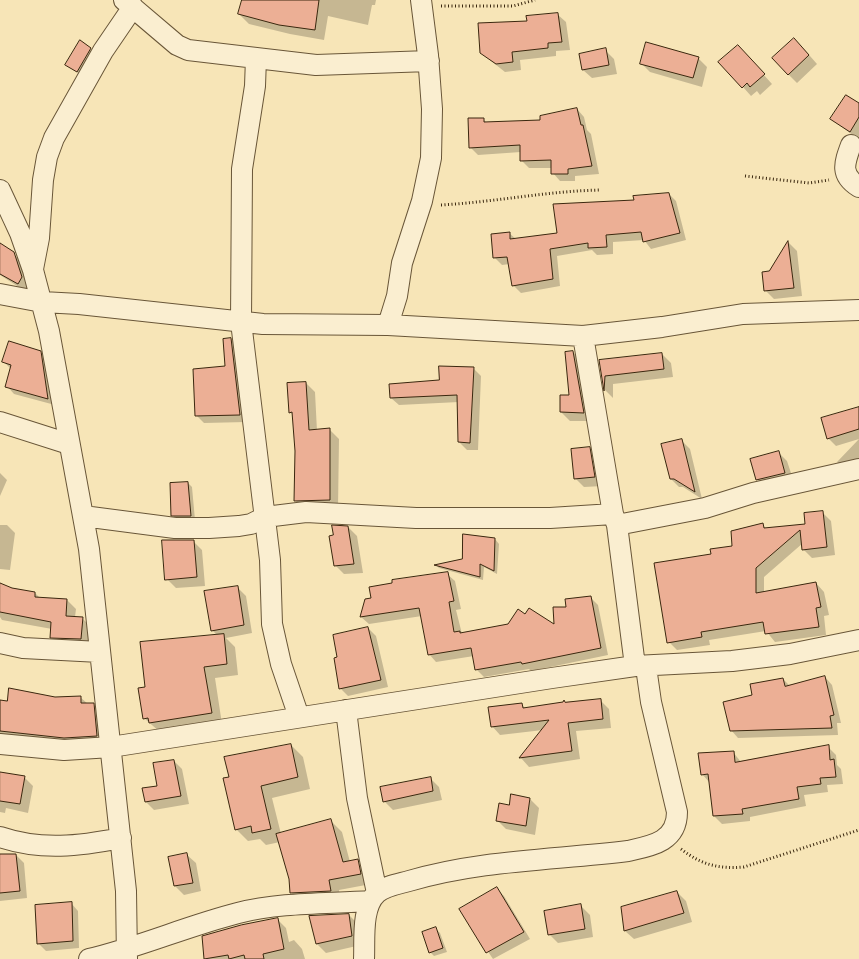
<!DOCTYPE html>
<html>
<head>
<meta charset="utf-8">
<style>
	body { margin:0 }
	canvas { display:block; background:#f7e5b7 }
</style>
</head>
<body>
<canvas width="859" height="959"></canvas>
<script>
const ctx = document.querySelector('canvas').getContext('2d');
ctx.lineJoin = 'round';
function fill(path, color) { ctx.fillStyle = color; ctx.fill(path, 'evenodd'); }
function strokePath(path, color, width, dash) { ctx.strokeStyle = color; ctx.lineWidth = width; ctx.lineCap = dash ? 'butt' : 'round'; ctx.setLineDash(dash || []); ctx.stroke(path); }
fill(new Path2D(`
	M243,0H376L375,5H372L368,25L328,16L324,40L290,34L249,24L239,14Z
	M557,14L566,22L570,50L556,51V56L520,60L521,70L505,72L481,53L528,22Z
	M803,48L817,64L797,83L788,74Z
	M90,49L98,56L85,78L67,65Z
	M605,50L614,59L617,74L592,78L583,70Z
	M746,55L772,84L760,95L757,91L751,96L743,87Z
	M698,58L707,67L702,87L650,72L641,63Z
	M859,105V140L832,119Z
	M577,109L584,117L587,130L591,134L599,174L575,176V181H560L553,173L552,168H529L521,160V152L478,155L470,147L483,119L487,123L542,121Z
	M669,194L676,201L686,240L651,249L644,240L613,242V254L597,255L592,250L557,256L560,286L521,293L514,286L510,264L502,265L494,257L509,233L516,239L559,234L636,202Z
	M789,243L797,251L802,296L774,299L765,290L770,272Z
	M0,245L21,260L29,284L25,291L0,275Z
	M231,339L238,347L247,422L204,423L196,415L227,367Z
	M40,352L48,360L55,405L14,394L7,386L11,369L4,362Z
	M573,352L582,361L592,421H570L561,412L571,396Z
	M662,354L671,363L673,377L613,384V398L605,390L601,361Z
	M473,368L481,376L478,450H467L459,442V402L399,405L391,398Z
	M306,383L315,392L317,431L330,430L339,439L338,509H304L295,500L296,450L294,416L290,412Z
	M859,409V439L836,446L828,438Z
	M859,439V467L844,469L837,462Z
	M682,441L690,449L702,499L683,487H679L671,479Z
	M589,449L598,458L603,486L584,487L575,478Z
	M778,452L787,461L794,482L766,488L757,479Z
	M0,473L7,480L0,496Z
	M188,483L192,487L195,520L177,519L172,515Z
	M822,512L831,521L835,555L812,558L803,549V543L764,577V593L816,583L824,592L829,615L824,616L826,635L775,642L766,631L709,640L710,645L677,650L669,642L712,555L733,548L762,525L767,529L807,525Z
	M0,525H7L15,533L10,570L0,569Z
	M348,527L357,536L363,573L344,574L335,565Z
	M495,539L499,544L497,574L484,567L483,580L439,568L436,565L463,560Z
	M193,541L202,550L205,586L176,588L167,579Z
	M447,574L455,581L461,609L456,610L462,634L508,625L525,616L556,626L568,608L590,597L598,605L608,655L531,671L529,669L484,677L476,669L474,656L436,662L429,654L422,616L369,624L361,617Z
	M4,586L35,593L41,599L67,600L76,609L75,617L82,618L91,627L90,647L60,646L51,637L52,629L2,620L0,617V595Z
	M237,587L246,596L252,633L226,638L235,647L238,675L215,678L222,724L161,733L144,718L146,688L218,636L212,630Z
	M368,628L376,636L388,687L348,696L340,688L339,658Z
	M825,677L832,685L841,723H837L838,735L738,738L731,730L753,696L783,679L790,686Z
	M80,697L88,704H93L102,713L106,744L0,736V701L8,702Z
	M600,700L609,709L611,728L576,731L580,759L529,767L521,758L543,730L500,735L492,726L522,705L526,709Z
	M291,745L303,757L310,789L272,798L281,834L331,821L342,832L350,862L357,861L368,872L371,884L339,890L341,902L302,904L291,892L290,879L280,842L266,845L260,839L248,841L236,829L230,778Z
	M828,747L836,755L837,765L841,769L843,784L827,785L828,792L804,795L806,806L750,817V821L722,824L714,816L710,783L702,774L733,752L741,762Z
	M174,761L182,769L189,804L154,810L146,802Z
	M0,773L24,777L33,786L28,813L6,808L5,813L0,812Z
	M430,778L439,787L442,800L393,810L384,801Z
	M530,799L539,808L535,835L506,829L497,820L510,807Z
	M16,855L24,863L27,898L0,901V856Z
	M187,855L196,863L201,891L184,895L175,886Z
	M497,889L504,896L530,939L493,959L460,910Z
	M677,892L686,901L692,922L634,939L625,931Z
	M71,903L78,911L79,948L46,951L38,943Z
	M581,906L590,915L593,937L558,943L549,934Z
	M349,915L358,924L361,945L326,953L317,944L310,917Z
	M277,919L286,928L289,942L294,940L302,949L305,959H207L203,937Z
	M436,929L440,933L447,952L434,956L430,952Z`), '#0003');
const building = new Path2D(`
	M242,0H319L315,30L279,25L238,14Z
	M558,13L562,42L548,43V48L512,52L513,62L496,64L480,53L478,23L527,21L526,16Z
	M794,38L809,55L788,75L772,58Z
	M80,40L91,48L77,72L65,65Z
	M646,42L699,57L693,78L640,64Z
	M738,45L765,74L750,87L747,83L742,88L718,62Z
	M606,48L609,65L582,70L579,54Z
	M846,95L859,103V117L850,132L830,119Z
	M577,108L581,125H583L592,166L568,169V174H551V160L520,161V145L469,148L468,118H484V122L540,120V116Z
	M669,193L680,233L643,242L641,232L606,235L607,247L588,248V243L550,249L553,279L512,286L507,257L493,258L491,234L510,232V239L557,233L553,204L634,200L633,196Z
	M788,241L794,288L764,291L762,272L769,271Z
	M0,243L14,252L22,277L18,284L0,274Z
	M231,338L240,415L195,416L193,369L225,366L223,339Z
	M9,341L41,351L48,399L5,387L11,365L2,362Z
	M573,351L584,413L560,412V395H569L565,352Z
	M662,353L664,369L605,376L604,391L599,360Z
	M439,366L474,367L470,443L458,442L457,395L390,398L389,384L439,380Z
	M306,382L309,430L330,428V500L294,501L295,451L292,412L289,413L287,383Z
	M859,407V429L827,439L821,418Z
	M682,439L695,492L674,479H670L661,444Z
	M590,447L595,477L574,479L571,449Z
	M779,451L785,473L756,480L750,459Z
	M188,482L191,516H171L170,483Z
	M823,511L827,547L802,550L800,530L756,568V593L816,582L821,607L816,608L819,627L765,634L763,622L701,632L702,637L667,643L654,563L711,554L710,549L732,546L731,531L763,523L764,528L805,524L804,513Z
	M332,525L348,526L354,564L334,566L329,536L333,535Z
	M463,534L495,538L494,571L480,564V577L434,565L462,559Z
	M162,540H194L197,577L165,580Z
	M448,572L454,601L449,602L454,632L460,631V633L508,624L518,609L525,614L529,608L554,624L553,607H566L565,599L591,596L601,648L522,664L521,662L475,670L471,648L428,655L419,608L360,617L365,599L371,598L369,587L392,583V580Z
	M0,583L12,588L35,592V597L67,599L66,616L83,617L81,639L50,638L51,622L0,612Z
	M238,586L244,625L211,631L204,591Z
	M368,627L381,680L339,689L334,658L337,657L333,635Z
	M224,634L227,664L204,667L212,713L149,723L148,718L143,719L138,688L145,687L140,642Z
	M825,676L834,715L830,716L832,728L730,731L723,702L752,695L750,684L783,678L785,686Z
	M9,688L55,697L81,696V703H94L97,736L64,738L0,731V700L7,701Z
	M601,699L603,719L568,723L572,751L519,758L549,720L491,727L488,707L522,703L523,708L563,702L564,700L565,702Z
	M291,744L298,777L261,786L271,829L252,833L251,826L235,830L223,778L229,777L224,757Z
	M829,745L830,760L834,759L836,777L820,778L821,784L797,787L799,799L742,809L743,814L713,816L708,774L701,775L698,753L734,751L735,762Z
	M174,760L181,796L145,802L142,788L157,786L153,763Z
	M0,772L25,776L20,804L0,801Z
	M431,777L433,791L383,802L380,787Z
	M511,794L530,798L526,826L496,821L499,803L509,805Z
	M331,819L343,862L358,859L361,874L329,880L331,891L290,893L289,879L276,834Z
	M187,853L193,883L174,886L168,857Z
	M0,854H16L20,891L0,893Z
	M497,887L524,932L486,953L459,909Z
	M677,891L684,913L624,931L621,907Z
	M72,902L73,941L37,944L35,905Z
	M581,904L585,929L548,935L544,911Z
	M349,914L352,936L316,944L309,916Z
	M278,918L284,949L263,954L264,959H245L244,955L229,959L228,955L204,959L202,936L241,925Z
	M436,927L443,948L429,953L422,932Z`);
fill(building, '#ecaf95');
strokePath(building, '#3a270e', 1);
const minor = new Path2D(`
	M124,0L177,45L188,50L316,65L429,61
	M256,58L255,86L242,169L241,322L270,560L272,624L281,664L299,717
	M851,145C844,164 840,175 859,187
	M0,190L20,233L33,270L49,331L89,549L126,891L127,959
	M33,269L39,238L43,180L47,157L54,138L103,51L133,7
	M0,294L42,302L79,304L263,324L388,325L583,336L662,327L743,314L859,310
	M388,325L397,296L402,263L422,201L431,158L432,109L428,55L421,0
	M583,336L613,514L617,525L635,666
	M0,422L69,444
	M83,516L175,528H209L239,526L251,524L265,517L306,512L416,518H550L613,514
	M617,525L705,508L753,493L859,469
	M0,643L23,648L100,652
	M346,710L357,798L377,893
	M0,744L64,750L111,747L552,678L635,666L732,661L790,654L859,640
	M0,837C41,851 80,846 121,838
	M89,959C140,947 187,926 238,913C281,902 327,904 371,901
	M364,959C365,940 361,907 377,893C385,886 398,884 409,881C480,860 554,860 628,851C651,846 677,842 677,812L651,702L646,667`);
strokePath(minor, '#695638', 22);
strokePath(new Path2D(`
	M441,6H513L535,0
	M745,176L809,183L829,180
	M441,205C495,202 548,191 601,190
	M681,849C702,865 718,869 744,867L859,830`), '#3a270e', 3, [1, 2.5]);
strokePath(minor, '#faeed0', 20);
</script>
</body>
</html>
